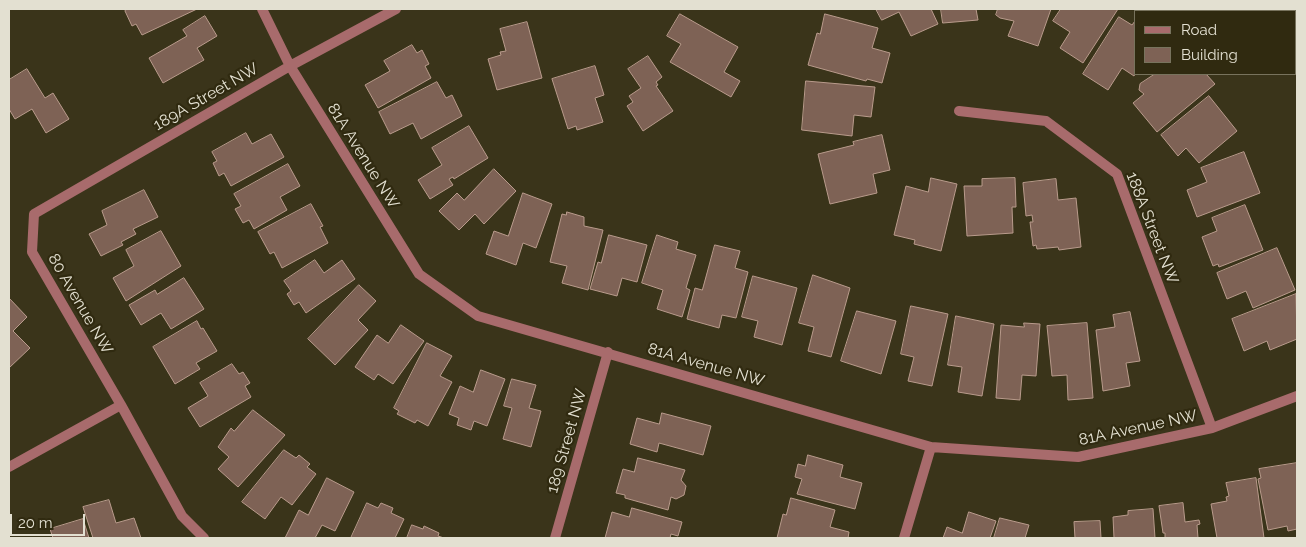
<!DOCTYPE html>
<html>
<head>
<meta charset="utf-8">
<style>
	body { margin:0 }
	#map { position:relative; width:1306px; height:547px; overflow:hidden; background:#3a341a; font-family:Raleway,sans-serif }
	canvas { display:block }
	.frame { position:absolute; inset:0; border:10px solid #e3e0d1; pointer-events:none }
	.legend { position:absolute; left:1134px; top:10px; width:162px; height:65px; box-sizing:border-box; background:#302a10; border:1px solid #78735d; margin:0; padding:6px 9px; list-style:none; font-size:15px; color:#e3e0d1 }
	.legend li { display:flex; align-items:center; gap:10px; height:25px }
	.legend b { width:25px; border:1px solid #78735d }
	.scale { position:absolute; left:10px; top:514px; width:75px; height:22px; box-sizing:border-box; border:2px solid #e3e0d1; border-top:0; padding-left:6px; font-size:15px; line-height:18px; white-space:nowrap; color:#e3e0d1; -webkit-text-stroke:4px #302a10; paint-order:stroke }
</style>
</head>
<body>
<div id="map">
<canvas width="1306" height="547"></canvas>
<div class="frame"></div>
<ul class="legend">
<li><b style="height:6px;background:#a86b6c"></b>Road</li>
<li><b style="height:14px;background:#7e6255"></b>Building</li>
</ul>
<div class="scale">20 m</div>
</div>
<script>
const ctx = document.querySelector('canvas').getContext('2d');
ctx.lineJoin = 'round';
function fill(path, color) { ctx.fillStyle = color; ctx.fill(path, 'evenodd'); }
function strokePath(path, color, width, dash) { ctx.strokeStyle = color; ctx.lineWidth = width; ctx.lineCap = dash ? 'butt' : 'round'; ctx.setLineDash(dash || []); ctx.stroke(path); }
function drawText(font, color, halo, rows, align = 'center') {
  ctx.font = font + ' Raleway,sans-serif'; ctx.lineWidth = 4.5; ctx.setLineDash([]); ctx.textBaseline = 'middle'; ctx.strokeStyle = halo; ctx.fillStyle = color; for (const [text, x, y, turn = 0] of rows) {
    ctx.save(); ctx.translate(x, y); ctx.rotate((+turn || 0) * Math.PI / 180); ctx.textAlign = isNaN(turn) ? turn : align; if (halo) ctx.strokeText(text, 0, 0); ctx.fillText(text, 0, 0); ctx.restore();
  }
}
fill(new Path2D(`
	M1258,9H1297V20H1295V11H1266Z`), '#48691e');
const building = new Path2D(`
	M128,9H197L142,35L136,24L132,26L125,11Z
	M876,9H931L938,24L911,36L899,12L882,20Z
	M941,9H976L978,20L943,23Z
	M998,9H1051L1038,46L1008,36L1014,21L1000,18L996,15Z
	M1061,9H1118L1083,63L1060,48L1070,32L1053,21Z
	M680,14L738,47L724,72L740,81L731,97L670,62L681,44L667,36Z
	M825,14L878,28L872,48L890,53L882,83L867,79L866,81L808,65L817,33L820,34Z
	M205,16L217,36L197,48L204,60L163,83L149,58L187,36L183,30Z
	M1119,17L1132,25L1135,21V74L1134,76L1122,68L1108,90L1083,74Z
	M527,22L542,78L497,90L488,59L501,55L500,52L506,51L500,29Z
	M412,45L417,53L422,50L429,64L425,66L431,78L378,108L365,85L390,71L384,61Z
	M648,56L662,77L656,82L658,85L656,86L673,111L643,131L627,106L633,102L629,96L641,88L628,69Z
	M595,66L604,95L595,98L603,122L577,130L576,126L568,129L552,79Z
	M27,69L45,98L53,93L69,119L46,133L32,109L15,119L9,109V80Z
	M1155,74H1206L1215,84L1157,132L1133,103L1144,94L1139,90L1140,84Z
	M806,81L875,87L871,117L854,115L852,136L802,130Z
	M437,82L446,98L452,95L462,116L421,139L413,123L390,134L379,112Z
	M1209,96L1237,131L1199,163L1186,148L1178,156L1161,135Z
	M469,126L488,158L454,179L453,177L449,179L453,185L430,199L418,180L442,165L432,148Z
	M246,133L252,144L271,134L284,157L231,186L224,173L219,176L213,163L217,161L212,152Z
	M882,135L890,170L873,174L877,193L830,204L818,154L854,145L853,142Z
	M1244,152L1260,193L1197,217L1187,190L1207,182L1201,168Z
	M288,164L300,186L280,197L287,210L254,229L249,220L243,223L235,209L241,206L234,194Z
	M494,169L516,191L484,224L475,214L459,230L439,211L457,193L464,200Z
	M931,178L957,184L941,251L914,244L915,240L894,235L906,186L928,192Z
	M1015,178L1016,207H1012L1013,233L967,236L964,186H982V179Z
	M1056,179L1058,200L1076,198L1081,247L1059,250L1058,247L1037,249L1036,245L1033,246L1030,222H1033L1032,215L1026,216L1023,183Z
	M144,190L158,217L133,229L136,234L121,242L123,245L101,256L89,234L107,225L102,211Z
	M523,193L552,204L536,248L523,243L516,265L486,254L494,231L508,236Z
	M311,204L323,226L320,227L328,243L282,268L274,252L270,254L258,232Z
	M1245,205L1263,250L1219,267L1218,264L1213,266L1202,237L1217,231L1212,218Z
	M567,212L584,217V226L603,230L588,290L562,283L567,266L550,262L562,214L566,215Z
	M161,231L181,266L126,301L113,278L134,266L126,250Z
	M609,235L647,245L637,282L622,278L617,296L590,289L598,262L601,263Z
	M657,235L678,242L676,249L696,255L686,288L690,290L682,317L657,309L663,290L642,283Z
	M715,245L740,251L735,268L748,272L736,318L722,315L719,328L687,319L695,288L702,290Z
	M1277,248L1295,290L1253,308L1246,291L1227,299L1217,273Z
	M315,260L324,273L342,260L355,279L306,313L299,302L294,305L287,294L291,291L284,281Z
	M813,275L850,288L831,357L808,351L814,327L799,323Z
	M753,276L797,288L782,345L754,337L758,321L742,317Z
	M184,278L204,309L171,329L161,313L141,325L129,305L155,290L157,294Z
	M359,285L376,301L358,320L368,330L335,365L308,339Z
	M1296,294L1297,339L1270,350L1267,341L1244,351L1232,319Z
	M9,298L27,317L13,331L30,348L9,368Z
	M911,306L948,314L932,386L908,381L914,357L901,354Z
	M857,311L896,321L881,374L841,361Z
	M1130,312L1140,361L1126,363L1130,386L1103,391L1096,330L1115,327L1113,315Z
	M956,316L994,324L982,396L958,392L962,367L948,365Z
	M197,321L201,329L203,328L217,351L196,363L200,369L175,384L153,347Z
	M1024,323L1040,324L1036,376L1022,375L1020,400L996,398L1001,325L1024,327Z
	M1087,323L1093,398L1068,400L1067,375L1052,376L1047,326Z
	M401,325L424,341L393,384L378,374L374,380L355,367L377,335L388,343Z
	M427,343L452,356L440,376L452,382L428,426L417,420L415,423L397,414L399,411L394,408Z
	M232,364L239,374L243,372L250,383L245,386L251,397L200,427L188,408L208,396L200,383Z
	M481,370L505,379L487,426L474,421L471,430L457,425L459,418L449,414L460,386L473,392Z
	M512,379L536,385L529,408L541,411L531,447L503,439L512,408L504,406Z
	M253,410L285,435L238,487L218,469L229,457L218,447L231,428L234,431Z
	M662,413L711,426L703,455L659,443L657,452L630,444L637,418L659,424Z
	M284,450L296,458L299,455L310,464L307,467L316,474L292,505L281,497L265,519L242,502Z
	M808,455L843,465L840,477L862,483L855,509L797,494L802,479L795,477L798,464L805,466Z
	M638,458L685,470L681,480L686,486L684,495L676,499L671,497L668,510L625,498V495L616,493L623,469L634,472Z
	M1297,463V529L1288,531L1287,526L1268,530L1258,479L1261,478L1259,469Z
	M327,478L354,492L335,531L322,525L315,538H285L299,510L308,515Z
	M1256,478L1264,538H1217L1211,504L1227,501L1226,497L1229,496L1226,483Z
	M791,498L835,510L830,527L849,532L848,538H777L783,514L786,515Z
	M109,500L116,523L134,518L141,538H93L83,507Z
	M367,503L378,508L381,503L393,508L391,513L404,519L395,538H351Z
	M1183,503L1185,522L1199,520L1200,524L1197,525L1198,538H1165V533H1163L1159,506Z
	M632,508L682,522L678,536L671,534L670,538H605L612,512L629,517Z
	M1153,509L1155,538H1114L1113,517L1128,515V511Z
	M969,512L996,521L990,538H943L947,527L962,533Z
	M1000,518L1029,525L1025,538H994Z
	M83,519L89,538H53L50,529Z
	M1100,521L1101,538H1075L1074,522Z
	M412,525L423,529L424,526L439,533L438,536L444,538H407Z`);
fill(building, '#7e6255');
strokePath(building, '#b99b8c', 1);
strokePath(new Path2D(`
	M262,9L290,66L419,274L478,316L931,447L1078,457L1212,428L1297,396
	M959,111L1046,121L1117,174L1212,428
	M9,467L121,405
	M204,538L182,516L121,405L32,252L34,214L290,66L396,9
	M555,538L608,352
	M904,538L931,447`), '#a86b6c', 10);
drawText('16px', '#e3e0d1', '#302a10', [
	["189A Street NW",206,97,-30],
	["81A Avenue NW",363,156,58],
	["188A Street NW",1152,228,69],
	["80 Avenue NW",80,304,60],
	["81A Avenue NW",706,365,16],
	["81A Avenue NW",1138,428,-12],
	["189 Street NW",567,441,-74]
]);
</script>
</body>
</html>
